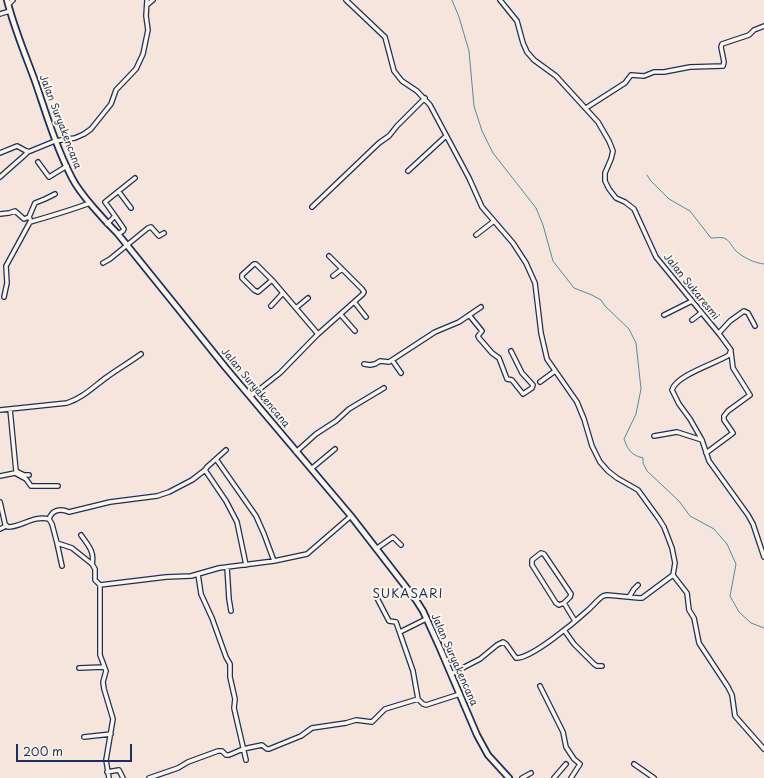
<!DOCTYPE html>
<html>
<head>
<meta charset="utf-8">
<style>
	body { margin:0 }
	#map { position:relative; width:764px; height:778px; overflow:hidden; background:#f5e5dd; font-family:"Playpen Sans",sans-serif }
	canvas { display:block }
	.scale { position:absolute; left:16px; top:744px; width:116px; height:18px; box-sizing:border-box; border:2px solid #1b2f5e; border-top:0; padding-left:5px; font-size:12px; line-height:14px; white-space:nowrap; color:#1b2f5e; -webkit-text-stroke:3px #fcf5e5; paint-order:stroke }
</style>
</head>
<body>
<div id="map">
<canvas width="764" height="778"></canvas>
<div class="scale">200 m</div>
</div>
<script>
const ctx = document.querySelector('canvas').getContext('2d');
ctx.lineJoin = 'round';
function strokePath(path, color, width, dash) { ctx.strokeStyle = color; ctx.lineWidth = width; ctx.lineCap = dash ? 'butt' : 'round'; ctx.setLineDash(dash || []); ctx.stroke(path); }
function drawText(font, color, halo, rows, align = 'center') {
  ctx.font = font + ' "Playpen Sans",sans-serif'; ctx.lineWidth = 4; ctx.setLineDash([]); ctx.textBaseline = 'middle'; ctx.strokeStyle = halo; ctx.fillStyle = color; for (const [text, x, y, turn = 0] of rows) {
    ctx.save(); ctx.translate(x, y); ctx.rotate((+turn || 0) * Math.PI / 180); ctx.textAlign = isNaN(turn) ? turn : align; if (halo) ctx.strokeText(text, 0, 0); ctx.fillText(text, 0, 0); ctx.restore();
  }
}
strokePath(new Path2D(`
	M452,0L459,17L469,51L474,106L482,131L493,153L536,208L543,225L553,261L574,288L592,295L601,300L605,306L629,329L636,343L641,389L636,414L624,439C628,450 631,455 643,458V463L647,471L679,501L690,516L714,529L727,544L736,564L730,596L739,612L751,623L764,628
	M647,175L651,181L669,199L690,211L711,238C715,238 720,237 724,238C729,240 732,246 735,250C742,257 754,263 764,264`), '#538ba1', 1);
const street = new Path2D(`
	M346,0L385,37L394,71L402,81L417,91L430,105L469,178L482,207L513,243L526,263L535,283L541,333L547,359L577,402L584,419L592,446L600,462L608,471L617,478L638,490L659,519L664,527L672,548L675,563L673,575L642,598H639L607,595L603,596C597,600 593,606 587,611C575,622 531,659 516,658L506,644L503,642L497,645L480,659L451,674
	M500,0L517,21L523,43L527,52L534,60L556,76L598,122L609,141L613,151L611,159L605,173V181L609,189L616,198L625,202L634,209L656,257L720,335L731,350L729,355C717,363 676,375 672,390L679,404L690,419L702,440L709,461L748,515L753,524L764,557
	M8,5L13,0
	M147,5L153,0
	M0,14L10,11
	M586,108L625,83L631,75L644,76L654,72H664L690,67L723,66L724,62L721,47L722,44L749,35L754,30L764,26
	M0,153L17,146L28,152L55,141L75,138L84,134L91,129L111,104L116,90L136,69L143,54L148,30L146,16L147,0
	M38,162L49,177L67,166
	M408,171L446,136
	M0,177L26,154L27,151
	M119,192L131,208
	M312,207L379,143L389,136L397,126L425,98
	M0,214L9,213L15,211L24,219L29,217L30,219
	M115,216L124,229L123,231L118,234
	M29,217L35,203L45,199L55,194
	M107,224L115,216L105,202L135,178
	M476,235L494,221
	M103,263L110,259L148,228L151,227L159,236L164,233
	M333,276L342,269
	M272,280L258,292L254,290L242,278V275L254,264H256L272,280L318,334
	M4,297L7,283L6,266L30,222C51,216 71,210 90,203
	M355,303L366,317
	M271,306L283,293
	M296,308L308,298
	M341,315L355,331
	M469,315L482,331L478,336L479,338L492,353L499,358L507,379L512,380L523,394L532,388L533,385L522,373L511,351
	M664,315L692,301
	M692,320L701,313
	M719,333L730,321L744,311L748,313L755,326
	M392,360L401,373
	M364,364L370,365L375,364L380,361L389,362L435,332L459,322L481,307
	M540,382L555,371
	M251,396L280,373L317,335L363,294L364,292L362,289L329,256
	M10,409L16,471L24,475H29
	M0,410L67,403C83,398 93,387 107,377C118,369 130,362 141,354
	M654,436L677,432L702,440
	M226,450L207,467L205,470L226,501L237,522L246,565
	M296,452L316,434L336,421L349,409L384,388
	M706,453L733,433L724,420V416L728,411L750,395L733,368L731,352
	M216,459L256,516L264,534L274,561
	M311,469L335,449
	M0,476L15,473L26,479L31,486H58
	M0,502L5,524L8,527C22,527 33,515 49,519L52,524L57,543L72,548L92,564L95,569V580L100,585L166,577L191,576L219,568L274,561L307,554L351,516
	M49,519C52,510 60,508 69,512L110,502L157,496L169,492L192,480L205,470
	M0,529L6,526
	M81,535C88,545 95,552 92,564
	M57,543L62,566
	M376,549L393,537L401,545
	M227,567L229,599L231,611
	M198,574L201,594L212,618L226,657L230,664V677L235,699L234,708L246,760
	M673,575L687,593L689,610L694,618L699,643L728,687L732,695L735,716L764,749
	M100,585V655L106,671L103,682L104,689L113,719L106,760L109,778
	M629,597L634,589L638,585
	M377,598L389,621L396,622L413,671L418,699
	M564,603L570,597L571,594L544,554L541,553L532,560V565L556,603L559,605L564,603L575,621
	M564,630L574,644L594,664L597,666H602
	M400,632L426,619
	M79,668L104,667
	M540,686L563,732L566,747L574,759L580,764L571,778
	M84,737L111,734
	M634,764L654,778
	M107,772L119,770L123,778
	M149,778L178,768L188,762L218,751H222L226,755H229L243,749L262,745L267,749H269L301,736L312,728L346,723L356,720L372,722L385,709L418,699L423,704L426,705L460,694
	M522,778L531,773
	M554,778L566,764`);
const secondary = new Path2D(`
	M7,0C14,28 25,54 35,81C46,113 56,147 72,178C80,194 105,221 118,234L226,368L351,516L416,600L423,611L439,646L477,735L488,755L509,778`);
strokePath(street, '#1b2f5e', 6);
strokePath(secondary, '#1b2f5e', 8);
strokePath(street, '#fcf5e5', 3.5);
strokePath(secondary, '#fcf5e5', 4.5);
drawText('10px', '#1b2f5e', '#fcf5e5', [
	["Jalan Suryakencana",60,122,69],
	["Jalan Sukaresmi",691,287,51],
	["Jalan Suryakencana",255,388,50],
	["Jalan Suryakencana",454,660,66]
]);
ctx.letterSpacing = '1px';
drawText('12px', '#1b2f5e', '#fcf5e5', [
	["SUKASARI",408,595]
]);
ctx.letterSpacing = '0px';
</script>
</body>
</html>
